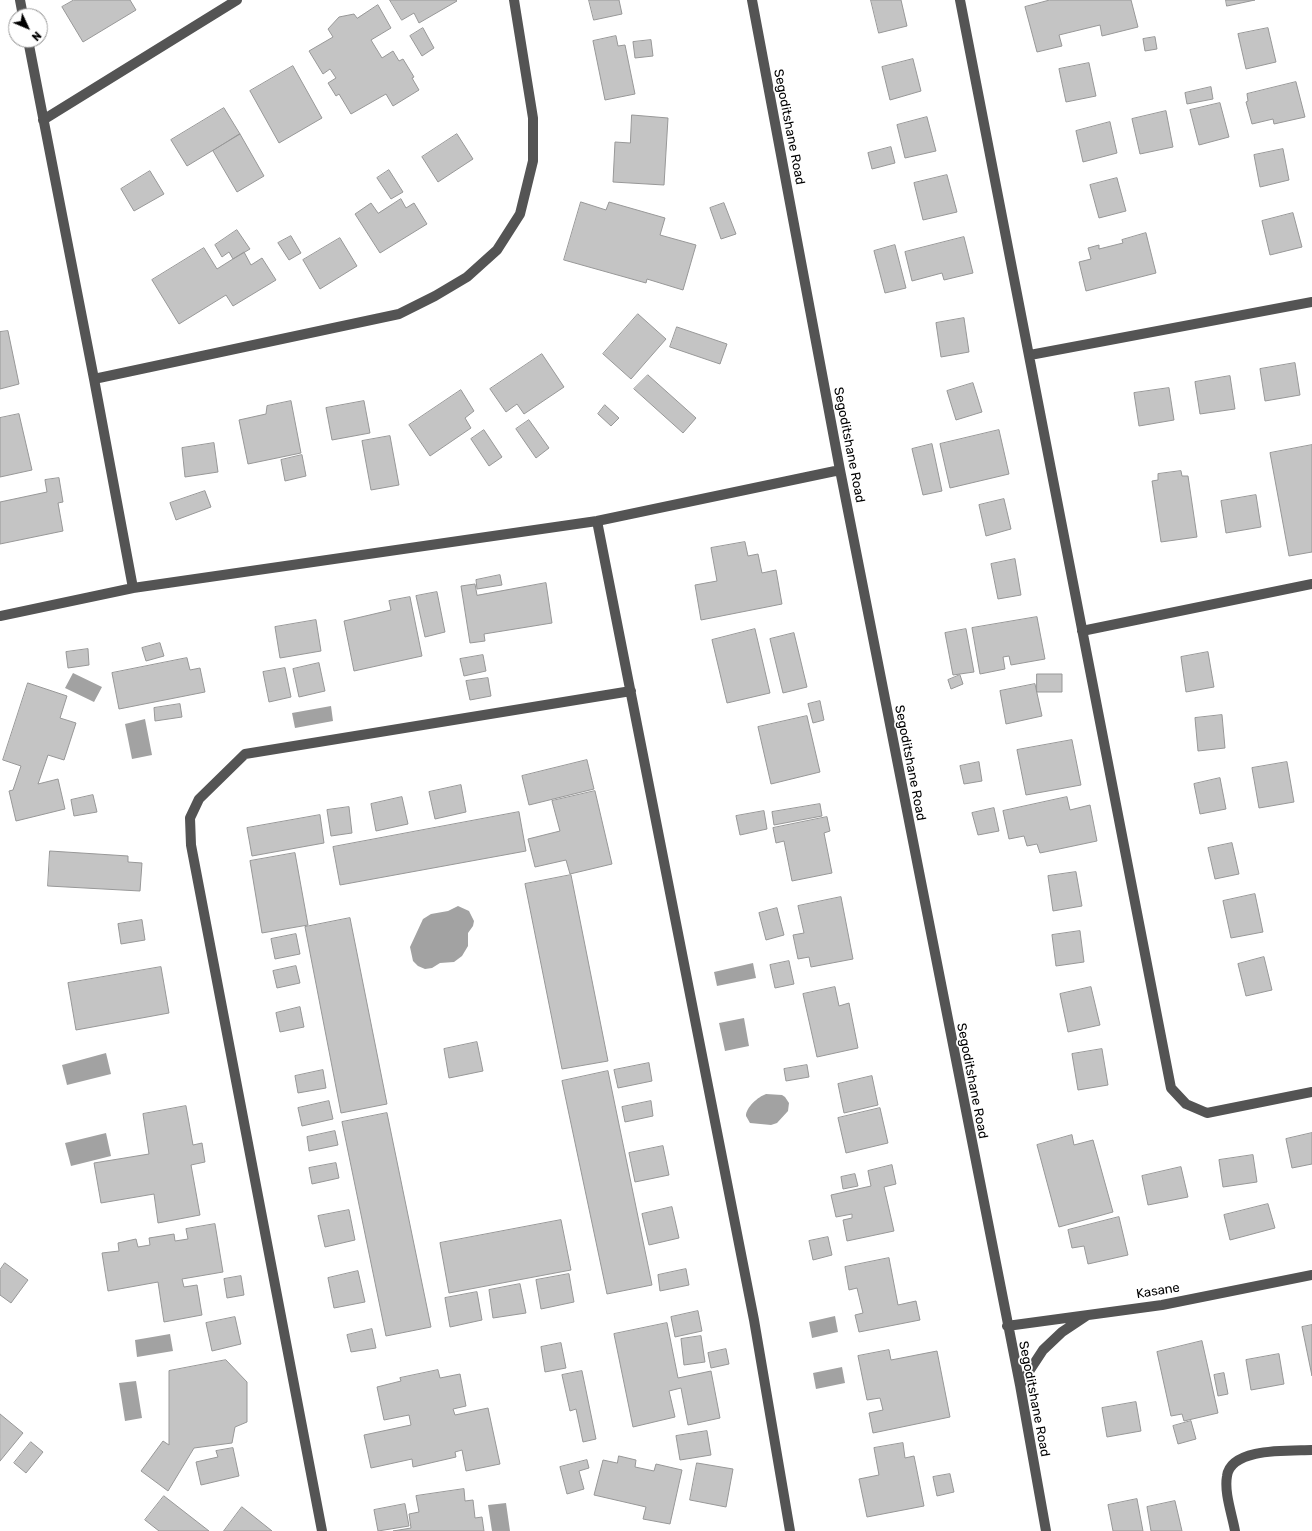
<!DOCTYPE html>
<html>
<head>
<meta charset="utf-8">
<style>
	body { margin:0 }
	#map { position:relative; width:1312px; height:1531px; overflow:hidden; background:#fff; font-family:Rubik,sans-serif }
	canvas { display:block }
	.north { position:absolute; left:8px; top:8px; width:40px; height:40px; box-sizing:border-box; background:#fff; border:1px solid #999; border-radius:50%; rotate:134deg; font-size:11px; font-weight:700; line-height:16px; text-align:center; color:#000 }
	.north::after { content:''; display:block; margin:auto; width:14px; height:18px; background:#000; clip-path:polygon(50% 0,100% 100%,50% 72%,0 100%) }
</style>
</head>
<body>
<div id="map">
<canvas width="1312" height="1531"></canvas>
<div class="north">N</div>
</div>
<script>
const ctx = document.querySelector('canvas').getContext('2d');
ctx.lineJoin = 'round';
function fill(path, color) { ctx.fillStyle = color; ctx.fill(path, 'evenodd'); }
function strokePath(path, color, width, dash) { ctx.strokeStyle = color; ctx.lineWidth = width; ctx.lineCap = dash ? 'butt' : 'round'; ctx.setLineDash(dash || []); ctx.stroke(path); }
function drawText(font, color, halo, rows, align = 'center') {
  ctx.font = font + ' Rubik,sans-serif'; ctx.lineWidth = 3.5; ctx.setLineDash([]); ctx.textBaseline = 'middle'; ctx.strokeStyle = halo; ctx.fillStyle = color; for (const [text, x, y, turn = 0] of rows) {
    ctx.save(); ctx.translate(x, y); ctx.rotate((+turn || 0) * Math.PI / 180); ctx.textAlign = isNaN(turn) ? turn : align; if (halo) ctx.strokeText(text, 0, 0); ctx.fillText(text, 0, 0); ctx.restore();
  }
}
fill(new Path2D(`
	M73,673L102,687L94,702L65,688Z
	M331,706L333,721L295,728L292,713Z
	M145,719L152,755L132,759L125,724Z
	M458,906L469,911L474,921L473,926L468,933V946L462,956L454,962L440,963L432,968L425,969L418,966L413,961L410,947L423,919L431,914L448,911Z
	M753,963L756,978L717,986L714,972Z
	M744,1018L749,1046L725,1051L719,1023Z
	M106,1053L111,1074L67,1085L62,1065Z
	M766,1094L782,1095L785,1097L789,1103L788,1111L777,1123L771,1125L750,1123L746,1116C746,1107 758,1097 766,1094Z
	M106,1133L111,1156L71,1166L65,1143Z
	M835,1316L838,1332L812,1338L809,1322Z
	M170,1334L173,1351L137,1357L135,1340Z
	M842,1367L845,1383L816,1389L813,1373Z
	M136,1381L142,1418L125,1421L119,1383Z
	M506,1503L510,1531H492L488,1505Z`), '#a2a2a2');
const building = new Path2D(`
	M74,0H130L136,10L83,42L62,7Z
	M390,0H456L457,1L419,23L414,13L402,20Z
	M589,0H619L622,14L594,20Z
	M871,0H901L907,26L879,33Z
	M1050,0H1131L1138,27L1102,36L1100,25L1059,35L1062,46L1037,52L1025,7Z
	M1226,0H1255L1227,6Z
	M378,5L391,28L371,40L382,58L393,51L399,61L403,59L414,77L412,78L419,90L393,106L386,94L351,114L339,94L336,96L328,83L336,78L330,69L323,74L309,51L333,37L328,29L339,17L354,14L357,18Z
	M423,28L434,48L422,56L410,36Z
	M1268,28L1276,62L1246,69L1238,34Z
	M616,36L618,46L625,45L635,94L605,100L593,41Z
	M1155,37L1157,49L1145,51L1143,39Z
	M651,40L653,56L635,58L633,42Z
	M913,59L921,91L890,100L882,67Z
	M1089,63L1096,96L1066,102L1059,69Z
	M293,66L322,118L279,143L250,91Z
	M1296,82L1305,117L1274,124L1273,119L1252,124L1246,102L1248,101L1247,94Z
	M1211,87L1213,99L1187,104L1185,93Z
	M1220,103L1229,137L1199,145L1190,110Z
	M224,108L240,134L187,166L171,140Z
	M1166,111L1173,147L1140,154L1132,119Z
	M632,115L668,118L664,185L613,182L615,142L630,143Z
	M927,117L936,151L905,158L897,125Z
	M1110,122L1117,153L1083,162L1076,131Z
	M240,134L264,176L237,192L213,151Z
	M457,134L473,159L438,182L422,157Z
	M891,147L895,163L872,169L868,153Z
	M1283,149L1289,180L1260,187L1254,155Z
	M389,170L403,192L391,199L377,178Z
	M150,171L164,194L134,211L121,189Z
	M947,175L957,212L923,220L914,183Z
	M1117,178L1126,211L1099,218L1090,185Z
	M401,199L406,208L414,203L427,224L380,253L355,214L371,203L378,213Z
	M581,202L606,210L609,202L665,218L660,235L696,245L683,290L647,279L646,283L564,260Z
	M724,203L736,234L721,239L710,208Z
	M1293,213L1302,247L1270,255L1262,221Z
	M237,230L250,249L233,259L229,252L222,257L215,245Z
	M1146,233L1156,273L1086,291L1079,262L1091,259L1088,248L1099,245V249L1123,243L1122,240Z
	M291,236L301,253L289,260L278,243Z
	M964,237L973,273L944,280L942,273L912,281L905,252Z
	M340,238L357,266L320,289L303,260Z
	M895,245L906,288L885,293L874,251Z
	M204,248L217,269L244,252L251,265L262,258L276,280L233,306L226,295L179,324L152,280Z
	M638,314L666,339L631,379L603,354Z
	M964,318L969,352L941,357L936,323Z
	M677,327L727,344L720,364L670,347Z
	M8,331L19,384L0,389V332Z
	M542,354L564,387L524,414L517,404L506,412L490,389Z
	M1295,363L1300,395L1265,401L1260,369Z
	M648,375L696,418L683,433L634,389Z
	M1230,376L1235,409L1200,414L1195,382Z
	M973,383L982,412L956,420L947,391Z
	M1169,388L1174,420L1139,426L1134,393Z
	M461,390L474,411L465,418L471,428L430,456L409,425Z
	M291,401L301,453L248,464L239,420L266,414L267,406Z
	M364,401L370,433L332,440L326,408Z
	M605,405L619,418L611,426L598,414Z
	M19,414L32,470L0,477V418Z
	M529,420L549,448L536,458L516,429Z
	M484,430L502,457L489,466L471,439Z
	M999,430L1009,474L950,488L940,444Z
	M390,436L399,485L371,490L362,441Z
	M214,443L218,472L185,477L182,448Z
	M932,444L942,491L923,495L912,449Z
	M1312,445V552L1289,556L1270,453Z
	M302,455L306,476L285,481L281,460Z
	M1181,471L1182,476H1188L1197,537L1161,542L1152,481L1158,480V474Z
	M59,478L63,502L58,503L63,531L0,544V502L47,492L45,480Z
	M205,491L211,507L176,520L170,503Z
	M1256,495L1261,527L1226,533L1221,501Z
	M1004,499L1011,529L986,536L979,505Z
	M745,542L748,556L758,554L762,573L776,570L782,604L701,620L695,585L717,581L711,548Z
	M1015,559L1021,595L998,599L991,564Z
	M500,575L502,585L477,589L476,580Z
	M546,583L552,623L484,634L485,641L470,643L461,586L475,584L477,595Z
	M437,592L445,632L425,637L416,596Z
	M410,597L422,656L354,671L344,621L391,610L389,601Z
	M1037,617L1045,659L1011,665L1009,656L1003,657L1005,669L980,674L972,628Z
	M316,620L321,651L280,658L275,627Z
	M755,629L770,693L727,703L712,640Z
	M966,629L974,672L953,675L945,633Z
	M794,633L807,687L783,693L770,639Z
	M160,643L164,656L146,661L142,648Z
	M88,649L89,665L68,668L66,652Z
	M1208,652L1214,687L1186,692L1181,657Z
	M483,655L486,671L464,676L460,659Z
	M187,658L190,670L200,668L205,692L119,709L112,673Z
	M319,663L325,691L299,697L293,669Z
	M285,668L291,697L269,702L263,672Z
	M1037,674H1062V692H1037Z
	M960,675L963,684L951,689L948,680Z
	M488,678L491,696L470,700L466,681Z
	M28,683L67,696L60,718L76,723L64,760L48,755L38,784L58,779L65,809L16,821L9,791L13,790L21,766L3,760Z
	M1035,684L1042,716L1006,724L1000,691Z
	M820,701L824,720L813,723L808,704Z
	M180,704L182,717L155,721L154,708Z
	M1222,715L1225,748L1198,751L1195,718Z
	M807,716L820,772L771,784L758,727Z
	M1072,740L1081,785L1026,795L1017,750Z
	M587,760L594,789L529,805L522,776Z
	M979,762L982,781L964,784L960,766Z
	M1287,762L1294,802L1259,808L1252,768Z
	M1220,778L1226,809L1200,814L1194,784Z
	M461,785L466,812L435,819L429,792Z
	M595,791L612,864L570,874L566,860L535,867L528,839L560,831L552,801Z
	M93,795L97,812L74,816L71,800Z
	M402,797L408,824L376,831L371,804Z
	M1067,797L1070,810L1090,805L1097,841L1040,853L1037,844L1027,846L1024,836L1009,839L1003,811Z
	M820,804L822,816L774,825L772,812Z
	M349,807L352,833L331,836L327,810Z
	M994,808L999,831L978,835L972,813Z
	M764,811L767,829L740,835L736,816Z
	M519,812L526,851L340,885L333,847Z
	M320,815L324,843L252,856L247,828Z
	M827,817L830,831L824,833L832,873L792,881L784,841L776,843L773,828Z
	M1232,843L1239,874L1215,879L1208,848Z
	M50,851L128,856V862L142,863L140,891L48,886Z
	M295,853L308,925L262,933L250,861Z
	M1076,872L1082,906L1053,911L1048,876Z
	M571,875L608,1061L562,1069L525,884Z
	M1255,894L1263,932L1231,938L1223,901Z
	M841,897L853,959L811,967L809,957L798,959L793,935L804,933L798,906Z
	M777,908L784,935L766,940L759,913Z
	M350,918L387,1104L341,1113L305,927Z
	M142,920L145,940L121,944L118,924Z
	M1080,931L1084,962L1056,966L1052,935Z
	M296,934L300,954L275,959L271,939Z
	M1264,957L1272,990L1246,996L1238,964Z
	M789,961L794,984L775,988L770,965Z
	M296,966L300,983L277,988L273,971Z
	M161,967L169,1013L76,1030L68,983Z
	M835,987L839,1006L849,1003L858,1048L817,1057L803,994Z
	M1091,987L1100,1025L1068,1032L1060,994Z
	M300,1007L304,1027L280,1032L276,1013Z
	M477,1042L483,1071L449,1078L444,1049Z
	M1102,1049L1108,1085L1078,1090L1072,1054Z
	M649,1063L652,1081L618,1088L614,1070Z
	M807,1065L809,1077L786,1081L784,1069Z
	M323,1070L326,1088L298,1093L295,1076Z
	M608,1071L652,1285L607,1294L562,1081Z
	M872,1076L878,1105L844,1113L838,1084Z
	M329,1101L333,1119L302,1126L298,1108Z
	M651,1101L653,1116L625,1122L622,1107Z
	M186,1106L193,1145L202,1143L205,1162L191,1165L200,1215L158,1223L154,1194L101,1203L94,1163L149,1154L143,1114Z
	M880,1108L888,1143L846,1153L838,1118Z
	M387,1113L431,1327L386,1336L342,1122Z
	M335,1131L338,1145L309,1151L307,1137Z
	M1312,1133V1164L1292,1168L1286,1139Z
	M1072,1135L1074,1145L1093,1140L1113,1212L1059,1227L1037,1145Z
	M663,1146L669,1175L635,1182L629,1153Z
	M1253,1155L1257,1182L1223,1187L1219,1160Z
	M336,1163L339,1178L312,1184L309,1168Z
	M892,1165L896,1184L884,1187L894,1231L847,1241L843,1220L852,1218V1214L836,1217L831,1195L871,1186L868,1171Z
	M1181,1167L1188,1197L1148,1205L1142,1176Z
	M855,1174L858,1186L843,1189L841,1177Z
	M1268,1204L1275,1228L1230,1240L1224,1215Z
	M672,1207L679,1238L649,1245L642,1214Z
	M349,1210L355,1240L325,1247L318,1216Z
	M1119,1217L1128,1255L1088,1264L1084,1246L1072,1248L1068,1230Z
	M561,1220L571,1270L449,1293L440,1243Z
	M215,1224L223,1272L182,1279L184,1287L197,1285L202,1315L164,1322L158,1282L108,1291L102,1253L119,1251L118,1243L136,1239L138,1247L150,1245L149,1238L174,1234L175,1241L188,1239L186,1229Z
	M828,1237L832,1255L813,1260L809,1241Z
	M889,1258L898,1305L916,1301L920,1320L859,1332L855,1315L863,1313L857,1288L849,1290L845,1267Z
	M5,1263L28,1280L11,1303L0,1295V1270Z
	M686,1269L689,1285L660,1291L658,1275Z
	M358,1271L365,1302L334,1308L328,1278Z
	M569,1274L574,1302L541,1309L536,1280Z
	M241,1276L244,1295L227,1298L224,1279Z
	M520,1284L526,1313L493,1318L489,1290Z
	M477,1292L482,1320L450,1327L445,1298Z
	M698,1311L702,1331L675,1337L671,1317Z
	M235,1317L241,1344L212,1351L206,1323Z
	M667,1323L678,1378L711,1371L720,1418L688,1425L681,1388L669,1391L675,1417L633,1427L614,1334Z
	M1312,1325V1376L1302,1327Z
	M372,1329L376,1348L351,1352L347,1335Z
	M701,1336L705,1362L684,1365L681,1339Z
	M1202,1341L1218,1413L1184,1421L1182,1414L1171,1416L1157,1352Z
	M561,1343L566,1368L545,1372L541,1347Z
	M726,1349L729,1364L711,1368L708,1353Z
	M889,1350L891,1360L937,1351L950,1417L873,1433L869,1413L883,1410L880,1398L867,1400L858,1356Z
	M1279,1354L1284,1384L1251,1390L1246,1360Z
	M226,1360L247,1382V1422L235,1427L232,1443L194,1448L168,1491L141,1471L163,1441L169,1445V1371Z
	M438,1370L440,1378L460,1374L466,1406L453,1409L455,1415L488,1408L500,1464L466,1471L462,1450L455,1452L456,1457L413,1467L412,1459L371,1468L364,1435L411,1425L409,1415L384,1420L377,1387L401,1381L400,1378Z
	M582,1371L596,1439L583,1442L576,1409L570,1411L562,1375Z
	M1224,1373L1228,1394L1218,1396L1214,1375Z
	M1136,1402L1141,1431L1107,1437L1102,1408Z
	M0,1414L23,1433L0,1461Z
	M1191,1421L1196,1439L1178,1444L1173,1426Z
	M707,1431L711,1455L680,1460L676,1436Z
	M31,1442L43,1452L26,1473L14,1463Z
	M903,1443L905,1458L914,1456L924,1506L867,1517L859,1479L879,1475L874,1448Z
	M233,1448L239,1476L201,1485L196,1462L218,1457L216,1451Z
	M619,1456L636,1460L635,1467L654,1471L656,1464L682,1470L670,1524L643,1519L646,1507L594,1495L603,1460L617,1463Z
	M587,1460L589,1468L579,1471L584,1489L567,1494L560,1467Z
	M697,1463L733,1469L726,1507L690,1500Z
	M950,1474L954,1492L937,1496L933,1477Z
	M464,1489L465,1501L473,1500L475,1518L482,1517L484,1531H393L411,1528L409,1514L419,1512L416,1496Z
	M164,1496L209,1531H159L145,1520Z
	M1137,1499L1143,1531H1113L1108,1505Z
	M1175,1501L1182,1531H1151L1147,1507Z
	M405,1504L409,1526L378,1531L374,1510Z
	M242,1507L272,1531H224Z`);
fill(building, '#c4c4c4');
strokePath(building, '#989898', 1);
strokePath(new Path2D(`
	M20,0L23,16
	M752,0L840,470L1020,1385L1046,1531
	M960,0L1171,1088L1186,1104L1207,1113L1312,1092
	M28,40L94,379L133,588
	M43,120L237,0
	M1030,355L1312,302
	M94,379L399,314L435,296L467,277L497,250L520,214L533,161V118L514,0
	M597,521L754,1320L790,1531
	M0,616L133,588L597,521L840,470
	M1082,631L1312,584
	M1007,1326L1162,1305L1312,1275
	M1020,1385L1043,1350L1062,1332L1086,1316
	M322,1531L191,845L190,818L199,799L245,754L631,691
	M1235,1531C1232,1514 1224,1493 1227,1476C1231,1447 1290,1451 1312,1450`), '#545454', 10);
drawText('13px', '#000', '#fff', [
	["Segoditshane Road",789,127,79],
	["Segoditshane Road",849,445,79],
	["Segoditshane Road",910,763,79],
	["Segoditshane Road",972,1081,79],
	["Kasane",1158,1291,-9],
	["Segoditshane Road",1034,1399,79]
]);
</script>
</body>
</html>
